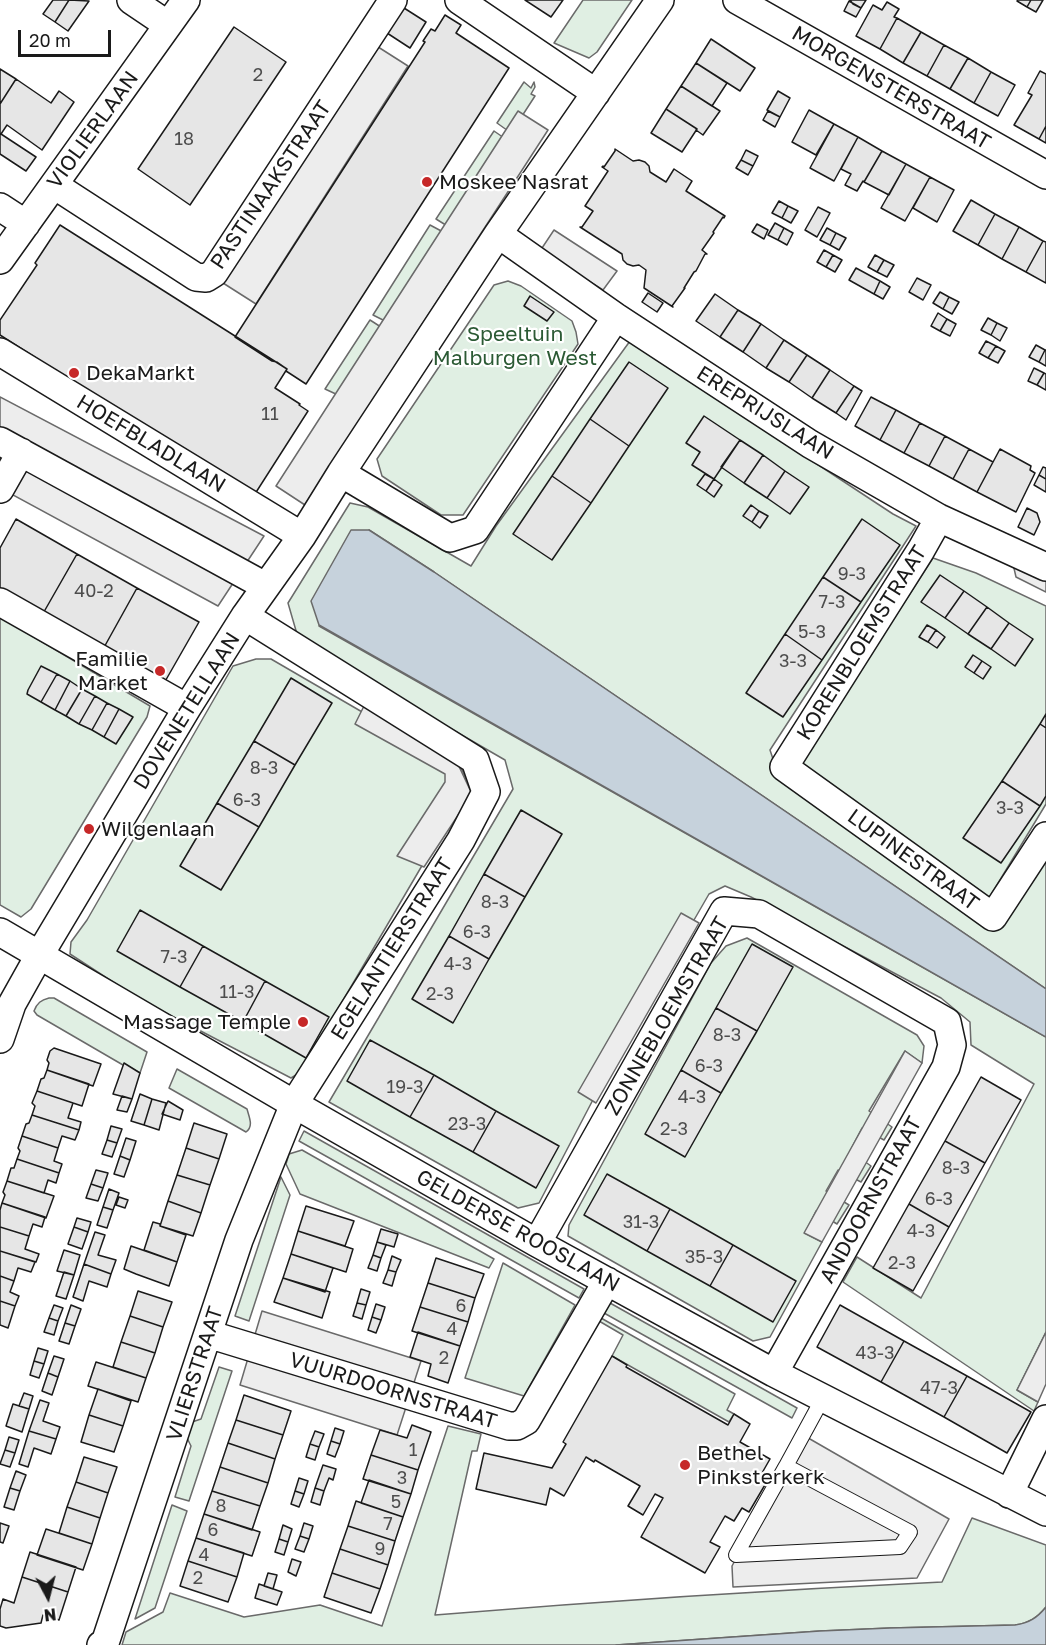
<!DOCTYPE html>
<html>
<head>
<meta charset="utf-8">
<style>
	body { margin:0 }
	#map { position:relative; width:1046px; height:1645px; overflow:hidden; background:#fff; font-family:"Golos Text",sans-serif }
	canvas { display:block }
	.north { position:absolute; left:18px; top:1567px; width:60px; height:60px; -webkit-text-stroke:4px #fff; paint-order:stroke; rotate:173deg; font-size:16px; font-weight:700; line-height:24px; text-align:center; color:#1a1a1a }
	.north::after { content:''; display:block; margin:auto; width:21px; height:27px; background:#1a1a1a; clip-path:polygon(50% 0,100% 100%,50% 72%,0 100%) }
	.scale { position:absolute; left:18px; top:30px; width:93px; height:27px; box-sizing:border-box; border:3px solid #1a1a1a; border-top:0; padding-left:8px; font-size:18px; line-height:21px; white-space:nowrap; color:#1a1a1a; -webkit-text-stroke:4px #fff; paint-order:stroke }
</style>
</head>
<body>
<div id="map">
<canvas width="1046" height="1645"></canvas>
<div class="north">N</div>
<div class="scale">20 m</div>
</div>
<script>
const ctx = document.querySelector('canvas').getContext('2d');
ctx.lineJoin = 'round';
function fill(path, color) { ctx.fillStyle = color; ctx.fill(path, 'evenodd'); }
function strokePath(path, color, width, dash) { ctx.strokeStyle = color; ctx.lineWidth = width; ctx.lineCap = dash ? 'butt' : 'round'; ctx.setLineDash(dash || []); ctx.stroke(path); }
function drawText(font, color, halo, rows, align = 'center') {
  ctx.font = font + ' "Golos Text",sans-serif'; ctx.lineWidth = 4.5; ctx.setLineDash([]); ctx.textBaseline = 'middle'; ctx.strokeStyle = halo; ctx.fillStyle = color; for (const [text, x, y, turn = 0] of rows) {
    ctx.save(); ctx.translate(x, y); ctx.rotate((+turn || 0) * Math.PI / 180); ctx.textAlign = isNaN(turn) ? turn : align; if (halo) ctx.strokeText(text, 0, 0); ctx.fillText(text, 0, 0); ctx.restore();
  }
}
const green = new Path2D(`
	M583,0H632L597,52L589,58L554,43Z
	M524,82L531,88L534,82L535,87L531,94L535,96L511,133L497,123Z
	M494,131L507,140L449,227L436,219Z
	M430,225L445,233L387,322L373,315Z
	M508,281L521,286L572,321L576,332L578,344L463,515H441L382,476L377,459L494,285Z
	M370,320L384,329L338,395L325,389Z
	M630,341L893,514L916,526L770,750L776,768L1001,922L1046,854V989L434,572L369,530L319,626L1046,1037V1332L1017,1390L1038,1402L1034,1411L843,1282L857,1257L921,1298L1034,1084L971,1045L970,1022L941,998L751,897L725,886L709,894L619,1050L539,1203L518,1208L329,1102L513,789L505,760L299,641L288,603L350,503L368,507L471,566L496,526Z
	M933,558L976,573L1046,606V804L986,903L795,771Z
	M0,617L150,706L147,717L31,909L21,917L0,905Z
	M256,659H271L462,770L466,780L464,794L301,1072L291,1078L139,999L70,954L71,942L87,920L233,666Z
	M747,938L917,1035L924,1046L922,1063L905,1051L869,1111L892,1127L884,1140L862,1128L850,1151L871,1166L861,1182L838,1170L826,1191L849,1205L837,1224L816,1211L805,1233L822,1242L770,1337L753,1341L568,1236L569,1225L711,963L726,946Z
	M49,998H54L147,1052L140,1073L124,1064L123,1065L37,1015L34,1011C37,1003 41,1000 49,998Z
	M177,1069L247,1109C249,1117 254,1126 246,1132L169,1088Z
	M304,1131L584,1289L579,1298L299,1141Z
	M302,1150L494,1259L489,1268L300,1194L286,1164L289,1154Z
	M281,1177L290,1195L249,1321L235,1316Z
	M503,1263L575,1305L524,1396L465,1378Z
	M610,1303L797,1408L792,1418L604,1313Z
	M601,1318L735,1394L727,1410L734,1414L729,1422L612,1356L623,1335L599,1321Z
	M219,1367L232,1371L189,1501L175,1497L191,1446L185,1434L189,1423L201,1419Z
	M448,1426L481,1434L477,1451H472L435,1615C604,1601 773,1590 942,1582L972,1518L1046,1545V1607C1037,1618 1029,1623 1015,1625L890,1628L820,1631L616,1645H122L126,1632L163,1612L170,1593L244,1617L320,1605L382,1626Z
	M172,1505L187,1511L155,1608L135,1619Z`);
fill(green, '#e0efe3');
strokePath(green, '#6a6a6a', 1.5);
const parking = new Path2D(`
	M375,45L408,66L256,304L223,283Z
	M518,111L548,130L305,505L276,486Z
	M554,230L617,271L603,290L540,251Z
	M0,397L264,536L218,606L0,488Z
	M1013,564L1046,581V592L1016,577Z
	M365,704L455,758L472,794L424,867L397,856L445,782V774L355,724Z
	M681,913L699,923L596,1103L578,1092Z
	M905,1051L922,1063L822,1242L804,1233Z
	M262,1311L421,1361L397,1435L240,1385Z
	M1046,1332V1384L1038,1402L1017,1390Z
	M803,1435L949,1519L917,1578L733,1587L732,1566Z`);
fill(parking, '#ededed');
strokePath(parking, '#6a6a6a', 1.5);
const water = new Path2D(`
	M351,530H369L434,572L1046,989V1037L319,625L311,601Z
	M1046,1607V1645H616L820,1631L890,1628L1015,1625C1029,1623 1037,1618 1046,1607Z`);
fill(water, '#c6d2dc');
strokePath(water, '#6a6a6a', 1.5);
const building = new Path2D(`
	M53,0H69L55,22L43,14Z
	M69,0L89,1L68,31L55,22Z
	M525,0H563L551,17Z
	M850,0H866L861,8L853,4Z
	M1018,0H1031L1027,7L1017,1Z
	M1031,0H1043L1036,12L1027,7Z
	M849,1L861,8L856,17L844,11Z
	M887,2L899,9L894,17L897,18L880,49L856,36L873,5L882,10Z
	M404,8L426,22L410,48L387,33Z
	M445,15L461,25L456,33L509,68L306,384L286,371L287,369L277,362L272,361L235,337L425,42L423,41L431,29L435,31Z
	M897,18L921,32L903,63L880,49Z
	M234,27L286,62L190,205L138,169Z
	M921,32L944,45L927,76L903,63Z
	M711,39L755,68L740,91L696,63Z
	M944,45L968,58L950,89L927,76Z
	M968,58L991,72L974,103L950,89Z
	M696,63L727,83L712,106L681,86Z
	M0,69L16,79L0,104Z
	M1040,71L1046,74V126L1039,139L1014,125L1032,95L1028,93Z
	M991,72L1015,85L998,116L974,103Z
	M16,79L51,103L59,91L74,102L42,150L7,125L1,134L36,157L26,171L0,154V104Z
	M681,86L720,111L703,135L696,130L697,129L666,109Z
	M778,91L790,98L780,117L767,110Z
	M666,109L697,129L682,152L651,133Z
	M809,110L834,124L816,155L792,142Z
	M768,111L780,117L775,127L763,120Z
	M834,124L858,137L834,181L810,168Z
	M1046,126V143L1039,139Z
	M858,137L882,151L864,182L863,181L857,191L845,185L851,174L841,169Z
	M615,149L633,161L639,160L645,162L649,166L650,172L666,182L674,169L692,181L686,191L725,216L724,218L723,217L713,232L714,233L702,250L707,254H705L696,271L694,272L684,288H685L672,306L673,307L644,288L646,270L639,265L633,266L627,264L623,260L622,254L580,227H582L593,211L585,206L608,171L602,167L603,166L604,167L615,151Z
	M746,150L758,156L753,166L741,160Z
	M882,151L906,164L889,195L864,182Z
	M741,160L753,166L748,175L736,168Z
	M906,164L930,177L905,221L881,208Z
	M930,177L954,190L937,222L913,208Z
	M971,200L995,214L978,245L953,231Z
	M779,201L788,206L782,218L772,213Z
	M788,206L798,211L791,223L782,218Z
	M818,207L830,213L817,237L805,230Z
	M995,214L1019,227L1002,259L978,245Z
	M775,223L784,228L778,240L768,235Z
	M757,224L768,230L764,239L752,232Z
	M60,225L287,369L275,388L300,404L299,405L308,411L253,497L0,335V320L37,265L35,263Z
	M1019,227L1043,241L1026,272L1002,259Z
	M784,228L793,233L787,245L778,240Z
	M827,228L836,233L830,245L820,240Z
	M836,233L846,238L839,250L830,245Z
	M1043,241L1046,242V283L1026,272Z
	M824,250L833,255L826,267L817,262Z
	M833,255L842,260L835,272L826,267Z
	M875,255L884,260L877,272L868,267Z
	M884,260L894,265L887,277L877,272Z
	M856,268L880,281L874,294L849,280Z
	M917,278L931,285L923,300L909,292Z
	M880,281L890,287L883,299L874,294Z
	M940,292L949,297L943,309L933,303Z
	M648,293L663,303L657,312L642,302Z
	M715,294L738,310L720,337L696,321Z
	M530,296L554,312L547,321L524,306Z
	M949,297L959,302L952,314L943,309Z
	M738,310L761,324L743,352L720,337Z
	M938,313L947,319L940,331L931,326Z
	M988,318L997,323L991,335L981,330Z
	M947,319L956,324L950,336L940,331Z
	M997,323L1007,328L1000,341L991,335Z
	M761,324L784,340L766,368L743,352Z
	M784,340L807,355L789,382L766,368Z
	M986,341L996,346L988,358L979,353Z
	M1036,345L1045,350L1039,362L1029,357Z
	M996,346L1005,351L998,363L988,358Z
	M1045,350H1046V366L1039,362Z
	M807,355L830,370L812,398L789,382Z
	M629,362L668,388L629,446L590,419Z
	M1034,368L1044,373L1037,385L1028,381Z
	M830,370L854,386L836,413L812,398Z
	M1044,373L1046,374V390L1037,385Z
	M854,386L862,391L846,420L836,413Z
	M871,397L896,410L880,440L855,426Z
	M896,410L920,423L904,453L880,440Z
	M704,416L740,440L714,479L692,465L700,452L686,443Z
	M590,419L629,446L591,503L552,476Z
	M920,423L945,436L929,466L904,453Z
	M945,436L969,449L953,479L929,466Z
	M740,440L763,455L744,483L721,467Z
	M969,449L993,462L977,492L953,479Z
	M1000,449L1031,466L1030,470L1035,473L1016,512L977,492Z
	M763,455L785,471L767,498L744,483Z
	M1043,467L1046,468V479L1039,475Z
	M785,471L809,487L790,514L767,498Z
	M705,474L714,479L706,491L697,485Z
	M1039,475L1046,479V492L1034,485Z
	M552,476L591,503L552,560L513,534Z
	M714,479L722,485L714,497L706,491Z
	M751,505L759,511L752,522L743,516Z
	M1027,508L1037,513L1040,522L1034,535L1018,527Z
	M759,511L768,516L760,528L752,522Z
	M16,519L77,554L41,617L0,594V548Z
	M862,519L900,545L861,602L823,577Z
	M77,554L137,588L102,651L41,617Z
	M940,575L964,591L945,618L921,602Z
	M823,577L861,602L822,660L785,634Z
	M137,588L199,622L163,685L102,651Z
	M964,591L987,607L968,634L945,618Z
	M987,607L1009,623L991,649L968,634Z
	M1009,623L1033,639L1015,666L991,649Z
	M927,625L936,630L928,642L919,637Z
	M936,630L945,637L937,648L928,642Z
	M785,634L822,660L783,717L746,693Z
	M973,655L982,661L974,673L965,667Z
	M982,661L991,667L983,679L974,673Z
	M41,666L57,674L41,702L27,694L28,690Z
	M57,674L70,681L55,710L41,702Z
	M291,678L332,703L295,765L254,741Z
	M70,681L82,689L66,716L55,710Z
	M82,689L95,696L79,724L66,716Z
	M95,696L107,703L92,730L79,724Z
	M107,703L119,709L104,737L92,730Z
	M119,709L133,717L116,744L104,737Z
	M1046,714V728L1040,724Z
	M1040,724L1046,728V796L1040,806L1002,781Z
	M254,741L295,765L259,827L217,803Z
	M1002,781L1040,806L1001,863L963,838Z
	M217,803L259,827L221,890L180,866Z
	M521,810L562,834L525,897L484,874Z
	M484,874L525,897L489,959L449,936Z
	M140,910L203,946L180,987L117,951Z
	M449,936L489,959L453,1023L412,999Z
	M752,944L793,967L757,1031L716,1008Z
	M203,946L265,981L243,1022L180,987Z
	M265,981L329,1017L306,1058L243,1022Z
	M716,1008L757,1031L721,1093L681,1070Z
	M370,1040L434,1075L410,1117L347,1081Z
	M54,1048L101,1064L93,1086L47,1070L49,1063L47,1060L50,1051Z
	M124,1063L140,1073L132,1099L113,1094Z
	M47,1070L89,1084L82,1106L37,1091L41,1079L44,1078Z
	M681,1070L721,1093L685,1157L645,1134Z
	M434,1075L496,1111L473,1152L410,1117Z
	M981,1077L1021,1100L985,1163L945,1141Z
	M37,1091L73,1103L68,1118L81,1122L79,1130L32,1115L35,1106L32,1103Z
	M140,1094L152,1099L144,1125L131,1121Z
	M122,1096L132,1099L127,1112L117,1110Z
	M152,1099L166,1103L159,1130L144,1125Z
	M168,1101L183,1110L180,1120L162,1114Z
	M496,1111L559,1146L536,1188L473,1152Z
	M32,1115L79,1130L75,1140L62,1136L58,1148L22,1136L26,1124L29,1123Z
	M194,1123L227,1134L219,1159L186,1148Z
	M111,1126L122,1129L117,1143L107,1140Z
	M22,1136L58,1148L54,1161L62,1164L59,1173L17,1159L20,1151L18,1148Z
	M126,1138L136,1141L130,1160L120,1156Z
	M107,1140L117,1143L112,1157L102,1154Z
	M945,1141L985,1163L949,1227L909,1204Z
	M186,1148L219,1159L210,1185L177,1175Z
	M120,1156L130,1160L124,1177L114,1174Z
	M17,1159L59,1173L56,1183L48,1180L44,1193L7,1181L11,1168H14Z
	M96,1170L108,1173L103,1188L91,1184Z
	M607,1174L670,1209L647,1251L584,1215Z
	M177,1175L210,1185L201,1213L168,1201Z
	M7,1181L54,1196L46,1218L2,1203L5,1195L3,1192Z
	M91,1184L103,1188L98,1201L86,1198Z
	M109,1189L119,1193L113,1210L103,1207Z
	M119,1197L128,1200L125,1208L116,1205Z
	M168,1201L201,1213L193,1236L160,1226Z
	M2,1203L45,1217L42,1227L33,1224L29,1236L0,1227V1210Z
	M909,1204L949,1227L913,1291L873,1268Z
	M306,1206L354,1221L345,1246L298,1231Z
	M103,1207L113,1210L107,1228L97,1225Z
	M670,1209L733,1245L710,1286L647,1251Z
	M77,1218L91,1222L88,1232L74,1227Z
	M153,1222L160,1224V1226L186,1235L177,1262L144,1250Z
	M0,1227L29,1236L25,1249L39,1254L36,1262L0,1251Z
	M74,1227L88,1232L82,1249L68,1244Z
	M381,1229L398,1234L394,1247L377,1242Z
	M298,1231L353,1249L346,1272L291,1254Z
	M95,1232L105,1235L98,1255L116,1260L111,1274L84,1264Z
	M377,1242L386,1245L381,1258L373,1255Z
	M733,1245L796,1281L773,1322L710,1286Z
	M131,1246L177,1262L169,1286L136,1274L124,1269Z
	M64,1250L80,1255L74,1275L57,1271Z
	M0,1251L35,1262L31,1272L18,1268L14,1281L0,1276Z
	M291,1254L333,1268L325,1292L283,1278Z
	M373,1255L381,1258L377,1271L368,1268Z
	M392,1256L401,1260L396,1272L388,1270Z
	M436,1258L484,1274L475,1298L428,1283Z
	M84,1264L111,1274L107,1287L89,1281L83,1301L73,1297Z
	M388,1270L396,1272L392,1286L383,1283Z
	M64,1272L74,1275L66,1299L56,1296Z
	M0,1276L14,1281L10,1292L19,1296L15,1306L0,1301Z
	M283,1278L330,1292L322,1318L274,1302Z
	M428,1283L475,1298L468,1322L420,1307Z
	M361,1289L370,1292L366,1305L357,1303Z
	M138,1291L172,1302L163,1327L130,1316Z
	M0,1301L15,1306L8,1328L0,1325Z
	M357,1303L366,1305L362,1319L353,1316Z
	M376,1304L385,1307L381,1320L372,1317Z
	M54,1305L63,1308L58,1321L49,1318Z
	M71,1305L81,1309L75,1326L65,1323Z
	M840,1305L904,1341L881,1382L817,1347Z
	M420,1307L468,1322L460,1346L412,1331Z
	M130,1316L163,1327L155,1353L121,1342Z
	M372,1317L381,1320L376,1333L368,1330Z
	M49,1318L58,1321L54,1335L44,1332Z
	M65,1323L75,1326L69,1344L59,1341Z
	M418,1332L460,1346L448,1383L428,1376L431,1364L410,1357Z
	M904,1341L967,1376L944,1417L881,1382Z
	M121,1342L155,1353L146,1378L113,1367Z
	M38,1348L48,1351L44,1364L34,1361Z
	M54,1356L64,1359L58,1377L48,1373Z
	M612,1356L627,1365L626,1367L728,1425L734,1414L750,1424L740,1442L770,1459L762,1473L769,1478L749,1512L742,1508L734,1521L725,1516L710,1542L720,1547L705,1573L641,1537L663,1498L655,1494L643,1515L628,1506L640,1486L595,1460L594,1462L586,1457L564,1496L550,1488L546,1505L476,1489L484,1453L552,1468L566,1444L563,1442Z
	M34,1361L44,1364L39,1378L30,1375Z
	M96,1362L146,1378L138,1402L88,1386Z
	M48,1373L58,1377L52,1395L42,1391Z
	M967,1376L1031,1412L1007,1453L944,1417Z
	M98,1389L131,1401L123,1426L89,1415Z
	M24,1393L33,1396L29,1409L19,1406Z
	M244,1395L291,1411L283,1435L236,1420Z
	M40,1400L49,1403L43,1421L60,1427L56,1439L29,1431Z
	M13,1404L29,1409L22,1432L6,1426Z
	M89,1415L123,1426L114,1452L81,1442Z
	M236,1420L283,1435L275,1459L228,1443Z
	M412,1425L431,1432L418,1470L371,1455L380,1430L407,1438Z
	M335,1428L344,1431L340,1444L331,1441Z
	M29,1431L56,1439L51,1454L34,1448L28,1467L19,1464Z
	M315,1431L324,1434L319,1447L310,1444Z
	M9,1437L19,1440L15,1453L5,1450Z
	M331,1441L340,1444L335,1457L327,1454Z
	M228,1443L275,1459L268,1483L220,1467Z
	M310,1444L319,1447L315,1460L306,1457Z
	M5,1450L15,1453L10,1467L0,1464Z
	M371,1455L418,1470L411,1494L363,1479Z
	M84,1457L117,1467L108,1493L76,1482Z
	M323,1465L336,1469L333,1480L329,1478L324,1491L315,1488Z
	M220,1467L268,1483L260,1506L212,1491Z
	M16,1471L26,1475L20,1491L10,1488Z
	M299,1478L308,1481L304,1494L295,1491Z
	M369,1480L411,1494L403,1517L361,1503Z
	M76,1482L108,1493L100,1518L67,1507Z
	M10,1488L20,1491L14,1510L4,1507Z
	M315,1488L324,1491L320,1505L311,1502Z
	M212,1491L260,1506L252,1530L204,1514Z
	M295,1491L304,1494L299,1507L291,1504Z
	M356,1501L403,1517L395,1541L348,1526Z
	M67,1507L100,1518L92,1544L59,1533Z
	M204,1514L260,1532L252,1556L196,1538Z
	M0,1523L9,1526L3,1543L0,1542Z
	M304,1523L313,1526L309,1539L300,1536Z
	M283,1525L292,1529L288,1542L279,1539Z
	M348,1526L395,1541L388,1565L340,1549Z
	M46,1529L92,1544L83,1570L37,1555Z
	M300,1536L309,1539L304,1552L295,1549Z
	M196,1538L244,1553L237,1577L188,1561Z
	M279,1539L288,1542L284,1555L275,1552Z
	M340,1549L388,1565L380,1589L332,1573Z
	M30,1552L76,1567L68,1592L22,1577Z
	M292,1559L301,1562L296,1576L288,1572Z
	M188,1561L237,1577L228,1602L180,1586Z
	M268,1573L277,1575L273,1589L264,1586Z
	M332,1573L380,1589L371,1613L324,1597Z
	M22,1577L68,1592L59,1620L43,1615L41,1623L6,1628L0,1626V1609L3,1599L14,1603Z
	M259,1584L282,1592L277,1605L255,1598Z`);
fill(building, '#e6e6e6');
strokePath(building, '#1a1a1a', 1.5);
const lane = new Path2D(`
	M786,1466L736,1555L900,1547L910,1532L786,1466L823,1398`);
const street = new Path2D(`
	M131,0L168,25
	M459,0L596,93
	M737,0L1046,175
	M54,185L196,277L206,278L214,273L393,0
	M0,207L26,224
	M498,234L616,317L810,444L939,518L1046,567
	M0,260L186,0
	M0,352L302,536
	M0,441L265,586
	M341,473L450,538L475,530L616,317
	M0,489L21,452
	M939,518L921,550L784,767L993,917L1046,836
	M0,602L187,708
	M0,932L294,1104L537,1243L774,1373L1046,1512
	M0,1039L12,1004L40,954L187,708L245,616L302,536L341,473L498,234L660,0
	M537,1243L724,911L759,914L947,1022L952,1045L946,1067L774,1373
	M208,1334L509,1426H517L526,1421L607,1281
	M1009,1494L1046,1419
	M101,1645L105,1643L239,1240L294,1104L461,840L486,792L475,760L245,616`);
strokePath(lane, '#1a1a1a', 16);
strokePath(street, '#1a1a1a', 30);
strokePath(lane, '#fff', 14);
strokePath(street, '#fff', 27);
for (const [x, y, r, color] of [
	[427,182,6,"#c62828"],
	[74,373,6,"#c62828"],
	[160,671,6,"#c62828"],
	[89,829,6,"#c62828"],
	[303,1022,6,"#c62828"],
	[685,1465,6,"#c62828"]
]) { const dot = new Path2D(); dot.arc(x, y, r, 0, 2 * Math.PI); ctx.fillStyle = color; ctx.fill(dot); strokePath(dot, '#fff', 2); }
drawText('18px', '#4d4d4d', null, [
	["2",258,75],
	["18",184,139],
	["11",270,414],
	["9-3",852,574],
	["40-2",94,591],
	["7-3",832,602],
	["5-3",812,632],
	["3-3",793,661],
	["8-3",264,768],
	["6-3",247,800],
	["3-3",1010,808],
	["8-3",495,902],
	["6-3",477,932],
	["7-3",174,957],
	["4-3",458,964],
	["11-3",237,992],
	["2-3",440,994],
	["8-3",727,1035],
	["6-3",709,1066],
	["19-3",405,1087],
	["4-3",692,1097],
	["23-3",467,1124],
	["2-3",674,1129],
	["8-3",956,1168],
	["6-3",939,1199],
	["31-3",641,1222],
	["4-3",921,1231],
	["35-3",704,1257],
	["2-3",902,1263],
	["6",461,1306],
	["4",452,1329],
	["43-3",875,1353],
	["2",444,1358],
	["47-3",939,1388],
	["1",413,1450],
	["3",402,1478],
	["5",396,1502],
	["8",221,1506],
	["7",388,1524],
	["6",213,1530],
	["9",380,1549],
	["4",204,1555],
	["2",198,1578]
]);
drawText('21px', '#1a1a1a', '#fff', [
	["MORGENSTERSTRAAT",891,88,30],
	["VIOLIERLAAN",93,130,-54],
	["PASTINAAKSTRAAT",271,185,-56],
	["EREPRIJSLAAN",765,413,32],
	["HOEFBLADLAAN",151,444,31],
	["KORENBLOEMSTRAAT",862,643,-58],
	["DOVENETELLAAN",187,711,-58],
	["LUPINESTRAAT",913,860,36],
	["EGELANTIERSTRAAT",392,949,-58],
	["ZONNEBLOEMSTRAAT",667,1016,-60],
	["ANDOORNSTRAAT",871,1200,-61],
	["GELDERSE ROOSLAAN",518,1231,29],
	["VLIERSTRAAT",195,1374,-72],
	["VUURDOORNSTRAAT",393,1391,17]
]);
drawText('21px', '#1a1a1a', '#fff', [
	["Moskee Nasrat",439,182],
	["DekaMarkt",86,373],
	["Familie",148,659,"right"],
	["Market",148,683,"right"],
	["Wilgenlaan",101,829],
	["Massage Temple",291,1022,"right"],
	["Bethel",697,1453],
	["Pinksterkerk",697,1477]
], 'left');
drawText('21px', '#2b5a34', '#fff', [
	["Speeltuin",515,334],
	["Malburgen West",515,358]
]);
</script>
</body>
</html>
